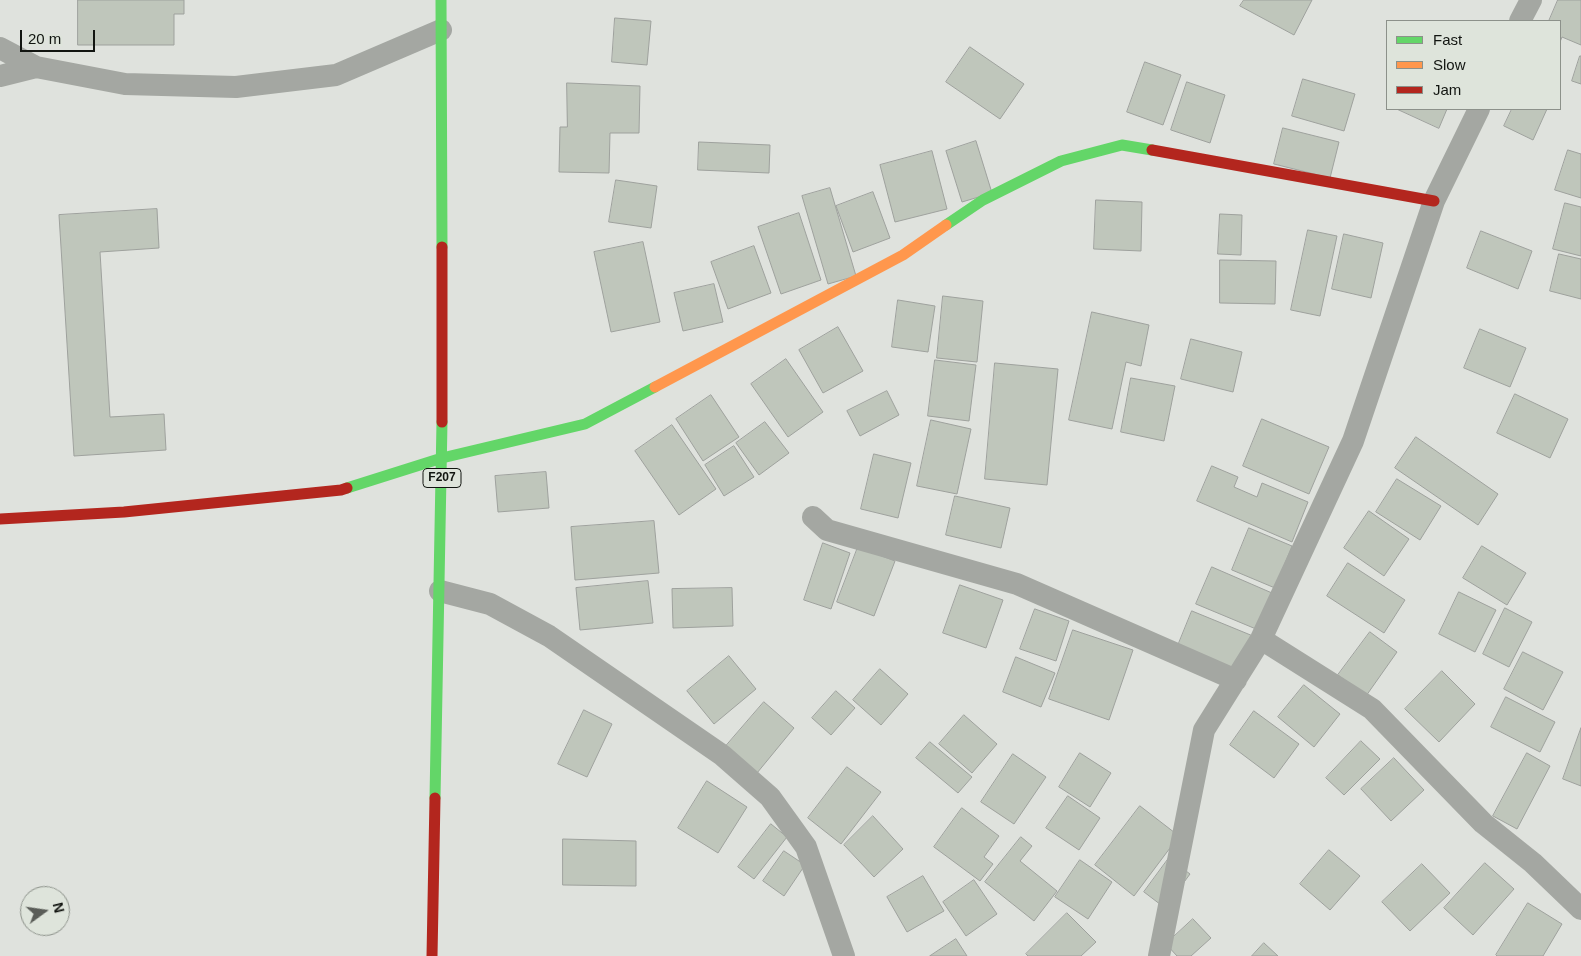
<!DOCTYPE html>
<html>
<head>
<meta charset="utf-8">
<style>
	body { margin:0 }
	#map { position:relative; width:1581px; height:956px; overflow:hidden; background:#dfe2dd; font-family:Arial,sans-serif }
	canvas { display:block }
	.legend { position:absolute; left:1386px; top:20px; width:175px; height:90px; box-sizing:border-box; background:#dee4db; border:1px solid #8c918a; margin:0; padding:6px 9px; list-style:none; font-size:15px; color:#121511 }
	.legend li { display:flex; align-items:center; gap:10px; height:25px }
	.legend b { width:25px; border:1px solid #8c918a }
	.north { position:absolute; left:20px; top:886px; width:50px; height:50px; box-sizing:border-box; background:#dee4db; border:1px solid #8c918a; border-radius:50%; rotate:76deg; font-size:14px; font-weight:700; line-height:20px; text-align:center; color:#121511 }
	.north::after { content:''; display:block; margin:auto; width:18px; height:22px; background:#5a5d58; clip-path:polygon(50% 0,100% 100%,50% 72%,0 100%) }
	.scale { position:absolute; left:20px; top:30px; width:75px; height:22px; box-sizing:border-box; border:2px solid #121511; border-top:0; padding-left:6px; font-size:15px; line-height:18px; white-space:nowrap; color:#121511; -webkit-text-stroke:4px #dee4db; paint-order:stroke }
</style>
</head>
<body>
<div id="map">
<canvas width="1581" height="956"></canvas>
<ul class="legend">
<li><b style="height:6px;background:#63d668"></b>Fast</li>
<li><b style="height:6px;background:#ff974d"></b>Slow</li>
<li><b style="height:6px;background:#b3261e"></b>Jam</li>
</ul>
<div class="north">N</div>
<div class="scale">20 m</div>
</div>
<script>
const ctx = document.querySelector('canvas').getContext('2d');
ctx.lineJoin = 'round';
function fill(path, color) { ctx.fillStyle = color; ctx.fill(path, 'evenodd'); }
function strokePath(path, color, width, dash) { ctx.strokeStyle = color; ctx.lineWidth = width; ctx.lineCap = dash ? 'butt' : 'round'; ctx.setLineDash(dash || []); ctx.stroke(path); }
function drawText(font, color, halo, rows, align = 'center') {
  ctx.font = font + ' Arial,sans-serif'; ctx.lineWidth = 4; ctx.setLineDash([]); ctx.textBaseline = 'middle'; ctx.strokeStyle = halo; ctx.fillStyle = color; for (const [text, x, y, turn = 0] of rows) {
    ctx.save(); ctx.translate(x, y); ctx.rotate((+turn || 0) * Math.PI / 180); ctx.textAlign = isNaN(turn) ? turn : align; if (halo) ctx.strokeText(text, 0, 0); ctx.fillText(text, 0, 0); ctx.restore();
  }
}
const building = new Path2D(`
	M78,0H184V14H174V45H78Z
	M1244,0H1312L1294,35L1240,6Z
	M1558,0H1581V45L1562,37L1560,42V21H1549Z
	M615,18L651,21L647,65L612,62Z
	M970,47L1024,84L1000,119L946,82Z
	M1580,56H1581V84L1572,81Z
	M1145,62L1181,75L1163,125L1127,112Z
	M1303,79L1355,94L1344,131L1292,116Z
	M1187,82L1225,95L1210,143L1171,130Z
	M567,83L640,86L639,133H610L609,173L559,172L560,127H567Z
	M1397,109H1447L1439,128Z
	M1512,109H1547L1533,140L1504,126Z
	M1283,128L1339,142L1330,178L1274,164Z
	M976,141L992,193L962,202L946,151Z
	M699,142L770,145L769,173L698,170Z
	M1568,150L1581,154V198L1555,190Z
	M932,151L947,209L895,222L880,165Z
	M616,180L657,186L651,228L609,222Z
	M830,188L856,276L828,284L802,196Z
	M873,192L890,238L853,252L836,206Z
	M1096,200L1142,202L1141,251L1094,249Z
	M1565,203L1581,207V256L1553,249Z
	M157,209L159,248L100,252L110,417L164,414L166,450L74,456L59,215Z
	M799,213L821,280L781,294L758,227Z
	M1220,214L1242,215L1241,255L1218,254Z
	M1308,230L1337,236L1320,316L1291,310Z
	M1481,231L1532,251L1518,289L1467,268Z
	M1344,234L1383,243L1371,298L1332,289Z
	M643,242L660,322L611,332L594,252Z
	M754,246L771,293L728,309L711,262Z
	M1559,254L1581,259V299L1550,291Z
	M1220,260L1276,261L1275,304L1220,303Z
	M714,284L723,322L683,331L674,293Z
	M943,296L983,301L977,362L937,358Z
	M898,300L935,306L928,352L892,347Z
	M1092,312L1149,325L1141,366L1126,362L1112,429L1069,420Z
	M838,327L863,371L823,393L799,350Z
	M1480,329L1526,348L1510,387L1464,368Z
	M1191,339L1242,352L1233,392L1181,379Z
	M786,359L823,412L788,437L751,384Z
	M935,360L976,365L969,421L928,416Z
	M995,363L1058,369L1047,485L985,479Z
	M1131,378L1175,386L1164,441L1121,432Z
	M887,391L899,415L860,436L847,411Z
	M1515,394L1568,419L1550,458L1497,433Z
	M711,395L739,437L703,461L676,419Z
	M1262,419L1329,447L1309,494L1243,466Z
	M931,420L971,429L957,494L917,486Z
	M765,422L789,453L759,475L736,443Z
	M672,425L716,489L679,515L635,451Z
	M1416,437L1498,494L1478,525L1395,468Z
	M734,446L754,477L724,496L705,465Z
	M874,454L911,463L898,518L861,509Z
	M1212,466L1238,477L1234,487L1257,497L1262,483L1308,502L1292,542L1197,501Z
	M546,472L549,508L498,512L495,476Z
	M1397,479L1441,506L1420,540L1376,512Z
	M955,496L1010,508L1001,548L946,535Z
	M1369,511L1409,539L1384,576L1344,548Z
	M654,521L659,573L575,580L571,527Z
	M1249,528L1292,546L1275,588L1232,570Z
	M823,543L850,553L831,609L804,600Z
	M1482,546L1526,573L1507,605L1463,578Z
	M858,547L895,561L874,616L837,602Z
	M1348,563L1405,600L1384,633L1327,596Z
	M1212,567L1272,593L1256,629L1196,604Z
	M648,581L653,623L580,630L576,588Z
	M960,585L1003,600L986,648L943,633Z
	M732,588L733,626L673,628L672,589Z
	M1459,592L1496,610L1475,652L1439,634Z
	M1505,608L1532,622L1509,667L1483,654Z
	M1035,609L1069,621L1056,661L1020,649Z
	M1192,611L1253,636L1238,673L1177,648Z
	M1073,630L1133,650L1109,720L1049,699Z
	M1370,632L1397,652L1366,696L1338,675Z
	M1523,652L1563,672L1543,710L1504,689Z
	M729,656L756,689L714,724L687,691Z
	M1016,657L1055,673L1041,707L1003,692Z
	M880,669L908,694L881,725L853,700Z
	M1442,671L1475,704L1439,742L1405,709Z
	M1304,685L1340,714L1314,747L1278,717Z
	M836,691L855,708L831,735L812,718Z
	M1506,697L1555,722L1540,752L1491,727Z
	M764,702L794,728L757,773L726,746Z
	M584,710L612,724L587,777L558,764Z
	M1254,711L1299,744L1274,778L1230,745Z
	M964,715L997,744L972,773L939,744Z
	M1581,728V786L1563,779Z
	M1361,741L1380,759L1344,795L1326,778Z
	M930,742L972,777L958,793L916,758Z
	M1080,753L1111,773L1090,807L1059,787Z
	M1527,753L1550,766L1517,829L1493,816Z
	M1013,754L1046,777L1014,824L981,802Z
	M1394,758L1424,790L1391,821L1361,789Z
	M847,767L881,792L841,844L808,818Z
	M707,781L747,807L718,853L678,828Z
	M1068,796L1100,818L1079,850L1046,828Z
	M1140,806L1179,836L1134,896L1095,865Z
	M962,808L999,836L984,857L993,864L980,881L934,847Z
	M873,816L903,849L874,877L844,845Z
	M771,824L787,837L754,879L738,867Z
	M1021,837L1032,846L1020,861L1057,891L1034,921L985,882Z
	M563,839L636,841V886L563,885Z
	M1329,850L1360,876L1330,910L1300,884Z
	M784,851L805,865L784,896L763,881Z
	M1169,858L1190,874L1165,908L1144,892Z
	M1080,860L1112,882L1088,919L1055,897Z
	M1485,863L1514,889L1473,935L1444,908Z
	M1422,864L1450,893L1410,931L1382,902Z
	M923,876L944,911L907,932L887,897Z
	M974,880L997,914L966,936L943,902Z
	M1528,903L1562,924L1543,956H1497L1496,955Z
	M1067,913L1096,942L1081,956H1028L1026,954Z
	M1193,919L1211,938L1191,956H1177L1166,944Z
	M956,939L967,956H930Z
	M1264,943L1278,956H1252Z`);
fill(building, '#bfc6bb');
strokePath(building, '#9ea19d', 1);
strokePath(new Path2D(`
	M1520,21L1531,0
	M0,48L36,67
	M0,76L36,67L125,84L236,87L336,75L441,30
	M813,517L827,530L1017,584L1236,680
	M440,591L490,604L549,636L722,755L770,797L806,847L844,956
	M1261,639L1372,709L1483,823L1533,863L1581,909
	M1159,956L1204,730L1261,639L1353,441L1434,201L1479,109`), '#a4a7a2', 22);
strokePath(new Path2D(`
	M441,0L442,247
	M946,225L983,200L1061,161L1122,145L1152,150
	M347,488L442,458L585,424L655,387
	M435,798L442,422`), '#63d668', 11);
strokePath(new Path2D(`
	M655,387L903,255L946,225`), '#ff974d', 11);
strokePath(new Path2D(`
	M1152,150L1434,201
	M442,247V422
	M0,519L124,512L341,490L347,488
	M432,956L435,798`), '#b3261e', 11);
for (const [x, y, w] of [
	[442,478,38]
]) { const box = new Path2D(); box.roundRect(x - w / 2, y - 9.5, w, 19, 4); ctx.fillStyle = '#dee4db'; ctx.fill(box); strokePath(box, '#121511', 1); }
drawText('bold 12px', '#121511', null, [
	["F207",442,478]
]);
</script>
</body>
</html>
